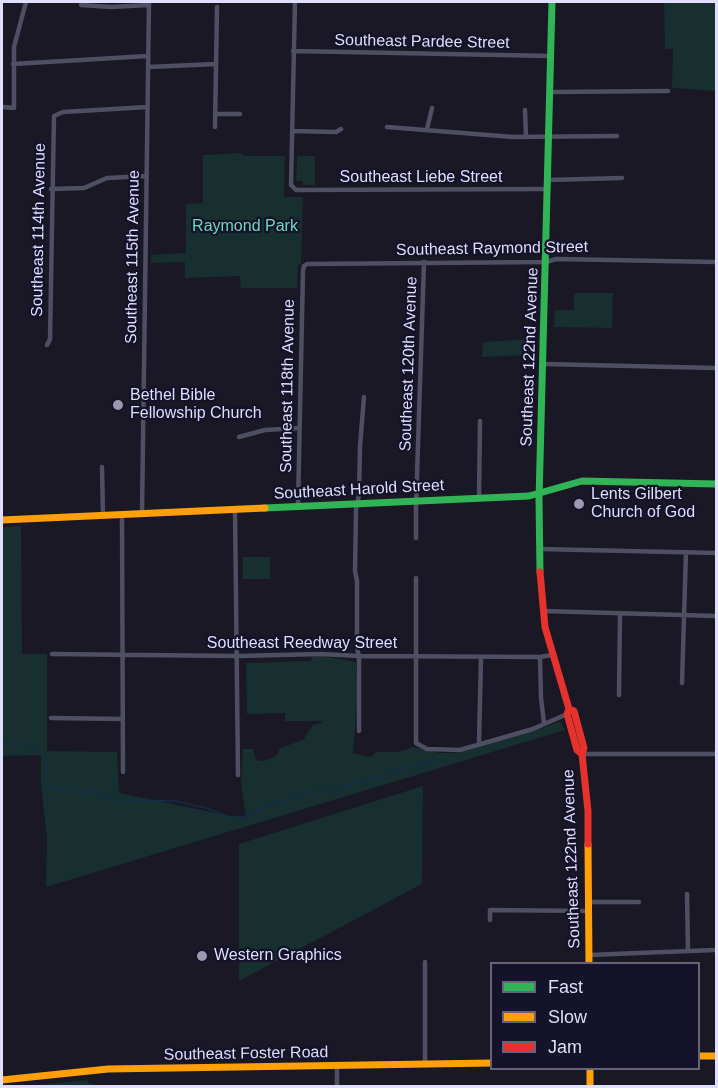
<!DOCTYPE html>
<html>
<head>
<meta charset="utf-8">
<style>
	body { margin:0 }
	#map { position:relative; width:718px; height:1088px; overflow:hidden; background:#191824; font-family:Helvetica,sans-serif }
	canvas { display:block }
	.frame { position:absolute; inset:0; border:3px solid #dfdefc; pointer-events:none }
	.legend { position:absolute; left:490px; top:962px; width:210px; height:108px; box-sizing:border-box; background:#151329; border:2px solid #66647d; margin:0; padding:8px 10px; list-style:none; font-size:18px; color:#dfdefc }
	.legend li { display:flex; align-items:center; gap:12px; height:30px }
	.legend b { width:30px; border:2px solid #66647d }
</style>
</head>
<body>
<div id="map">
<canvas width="718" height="1088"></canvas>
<div class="frame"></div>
<ul class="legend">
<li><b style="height:8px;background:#30b455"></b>Fast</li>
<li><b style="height:8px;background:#ff9f0a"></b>Slow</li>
<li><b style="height:8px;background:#e5322d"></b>Jam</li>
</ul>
</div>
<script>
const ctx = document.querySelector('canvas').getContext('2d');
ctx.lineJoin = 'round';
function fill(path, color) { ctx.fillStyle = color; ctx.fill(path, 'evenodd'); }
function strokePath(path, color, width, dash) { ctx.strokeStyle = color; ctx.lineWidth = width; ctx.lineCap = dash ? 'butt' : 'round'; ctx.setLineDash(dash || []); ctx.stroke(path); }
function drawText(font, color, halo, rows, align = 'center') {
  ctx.font = font + ' Helvetica,sans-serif'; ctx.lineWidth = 4.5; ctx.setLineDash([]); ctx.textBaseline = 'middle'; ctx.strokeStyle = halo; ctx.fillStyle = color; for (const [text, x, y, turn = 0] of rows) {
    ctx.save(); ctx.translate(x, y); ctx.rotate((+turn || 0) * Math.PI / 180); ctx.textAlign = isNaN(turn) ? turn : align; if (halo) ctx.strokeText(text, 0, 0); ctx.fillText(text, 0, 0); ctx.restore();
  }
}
fill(new Path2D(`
	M664,2H716V91L672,88L673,49H665Z
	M242,153L243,156H285L284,197H303L301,264L298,265L297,288H241L240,276L185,278V262L151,263V255L186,253V204L203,203V155Z
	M297,156H315V185H303V181H296Z
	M574,293H613L612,328L554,327L555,310H574Z
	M532,339L531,355L482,357L483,342Z
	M21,526L22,654H47V751L117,752L119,793L226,815L246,818L241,782L243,749H253L256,760L264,761L277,755L280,748L303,740L313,725L322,723L321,721H285V713L247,714L246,663L311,661L312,657H329L356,662L357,700L353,753L370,757L376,752H399L413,747L440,753H459L546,727L560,721L565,730L46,887L47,838L41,785V755L2,756V527Z
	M243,557H270V579H243Z
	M423,786L422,884L239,981V844Z
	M87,1080L88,1083L100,1086H29Z`), '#172f2e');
strokePath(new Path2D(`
	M2,742C13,743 34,744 43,753C52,762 41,779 52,788L95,793L115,800L175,801L206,808L230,817H245L268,804L283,802L313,790H335L343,786L384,776L409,766L438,760`), '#142c48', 1.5);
strokePath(new Path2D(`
	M295,2L291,185L296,190L547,189
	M81,5L111,7L149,5
	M293,51L551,56
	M13,64L148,56
	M148,67L216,64
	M550,92L668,91
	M2,107L14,108V47L26,2
	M525,110L526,137
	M216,114H240
	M215,127L217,7
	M387,127L513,137L617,136
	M427,129L432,108
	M293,131L336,132L341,129
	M548,180L622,178
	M51,189L84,188L107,178L146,176
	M47,345L50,339L54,116L63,112L147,107
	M543,364L716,368
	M239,437L265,430L299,428
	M102,467L103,516
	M479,498L480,421
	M298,506L303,271L304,266L307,264L546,262L556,259L716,262
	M235,509L238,775
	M142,514L149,2
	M122,515L123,772
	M416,538V506L424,262
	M540,549L716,553
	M416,578V743L427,749L460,750L533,729L567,714
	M543,611L716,616
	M52,654L237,656L321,654L359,656L540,657L552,655
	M540,657L541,698L544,723
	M682,683L686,552
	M619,695L620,613
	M51,718L123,719
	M359,731V656L357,648V581L355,571L356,510L359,495L360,446L364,397
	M479,743L481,657
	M582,754H716
	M687,894L688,951
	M589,902H639
	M490,920V910L589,911
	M589,955L714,950
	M425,1065V962
	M337,1067V1086`), '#4f4f64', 4.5);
strokePath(new Path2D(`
	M265,508L529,496L582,481L716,484
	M540,572L539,499L552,2`), '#30b455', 7);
strokePath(new Path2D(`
	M2,520L265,508
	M588,844L589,964
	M698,1056H716
	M590,1068V1086
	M2,1080L108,1069L492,1063`), '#ff9f0a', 7);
strokePath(new Path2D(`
	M540,572L545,627L569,709L574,711L584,748L582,754L588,811V844
	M569,709L567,714L577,750L582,754`), '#e5322d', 7);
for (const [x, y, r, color] of [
	[118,405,6,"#9a99b0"],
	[579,504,6,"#9a99b0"],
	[202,956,6,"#9a99b0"]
]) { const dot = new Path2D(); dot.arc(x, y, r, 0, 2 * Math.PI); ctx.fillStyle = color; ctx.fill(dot); strokePath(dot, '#151329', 2); }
drawText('16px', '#dfdefc', '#151329', [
	["Southeast Pardee Street",422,42,1],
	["Southeast Liebe Street",421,178],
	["Southeast 114th Avenue",39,230,-89],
	["Southeast Raymond Street",492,249,-1],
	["Southeast 115th Avenue",133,257,-89],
	["Southeast 122nd Avenue",530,357,-88],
	["Southeast 120th Avenue",409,364,-88],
	["Southeast 118th Avenue",288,386,-89],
	["Southeast Harold Street",359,490,-3],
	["Southeast Reedway Street",302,644],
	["Southeast 122nd Avenue",572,859,-92],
	["Southeast Foster Road",246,1054,-1]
]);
drawText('16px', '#6fd7b5', '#151329', [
	["Raymond Park",245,227]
]);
drawText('16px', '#dfdefc', '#151329', [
	["Bethel Bible",130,396],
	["Fellowship Church",130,414],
	["Lents Gilbert",591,495],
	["Church of God",591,513],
	["Western Graphics",214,956]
], 'left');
</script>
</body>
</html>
